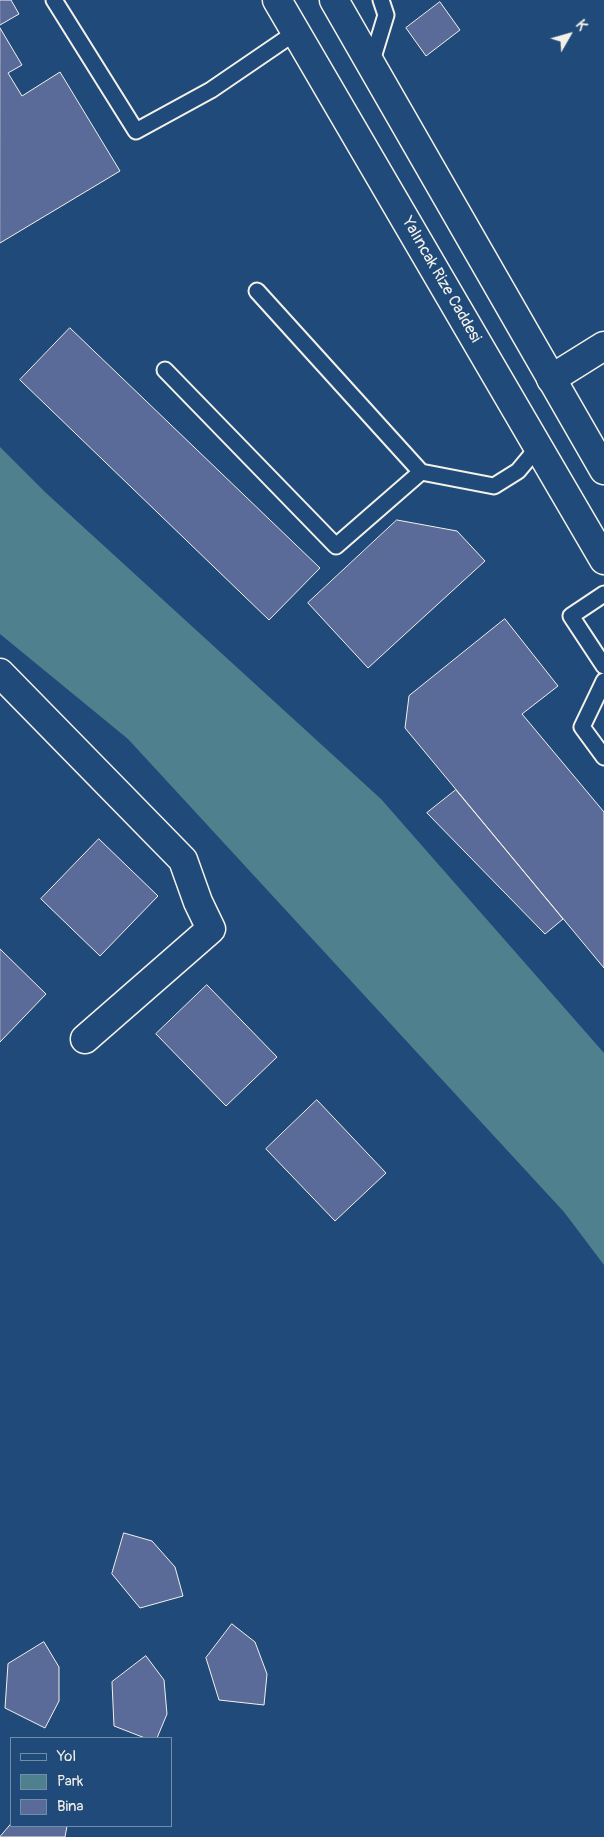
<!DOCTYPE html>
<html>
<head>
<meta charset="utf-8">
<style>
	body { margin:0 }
	#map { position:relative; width:604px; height:1837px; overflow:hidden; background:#1f4a7a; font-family:Pangolin,sans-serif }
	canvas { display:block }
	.legend { position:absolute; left:10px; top:1737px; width:162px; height:90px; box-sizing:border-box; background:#1f4a7a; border:1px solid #748da6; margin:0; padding:6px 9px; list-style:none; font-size:15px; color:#f4f1e8 }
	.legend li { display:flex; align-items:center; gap:10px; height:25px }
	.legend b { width:25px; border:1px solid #748da6 }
	.north { position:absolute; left:544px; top:10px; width:50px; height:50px; -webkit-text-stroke:4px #1f4a7a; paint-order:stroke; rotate:52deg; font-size:14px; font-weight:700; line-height:20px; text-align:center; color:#f4f1e8 }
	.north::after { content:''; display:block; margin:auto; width:18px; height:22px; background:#f4f1e8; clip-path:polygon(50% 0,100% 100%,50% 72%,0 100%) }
</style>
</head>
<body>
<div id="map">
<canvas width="604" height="1837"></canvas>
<ul class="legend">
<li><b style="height:6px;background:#1f4a7a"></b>Yol</li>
<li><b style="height:14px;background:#4e818d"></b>Park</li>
<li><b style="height:14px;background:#5a6b9a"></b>Bina</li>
</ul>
<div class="north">K</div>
</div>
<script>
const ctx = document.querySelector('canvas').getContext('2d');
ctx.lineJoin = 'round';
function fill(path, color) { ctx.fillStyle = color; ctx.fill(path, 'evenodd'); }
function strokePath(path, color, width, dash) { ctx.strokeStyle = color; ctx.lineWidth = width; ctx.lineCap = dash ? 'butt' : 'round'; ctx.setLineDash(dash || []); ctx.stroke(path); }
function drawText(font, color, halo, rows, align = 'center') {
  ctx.font = font + ' Pangolin,sans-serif'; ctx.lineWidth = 4.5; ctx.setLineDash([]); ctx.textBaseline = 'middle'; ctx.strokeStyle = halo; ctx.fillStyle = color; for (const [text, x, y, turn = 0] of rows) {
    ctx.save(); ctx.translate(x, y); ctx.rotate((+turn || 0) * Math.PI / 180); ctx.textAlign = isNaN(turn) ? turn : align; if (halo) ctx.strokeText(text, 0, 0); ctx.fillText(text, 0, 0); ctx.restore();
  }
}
fill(new Path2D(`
	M0,447L45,492L381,799L604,1053V1265L564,1212L128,739L0,634Z`), '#4e818d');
const building = new Path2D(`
	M0,0H11L19,14L0,25Z
	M440,2L460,30L426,56L406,28Z
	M0,28L22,65L8,73L22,96L60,72L120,171L0,243Z
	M70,328L320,568L269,620L20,380Z
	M397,520L457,531L485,561L368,668L308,603Z
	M505,619L558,686L522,714L604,812V968L405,728L409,696Z
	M456,790L563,919L545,934L427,813Z
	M99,839L158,896L100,956L41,899Z
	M0,949L46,994L0,1042Z
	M207,985L277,1057L226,1106L156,1034Z
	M317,1100L386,1173L335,1221L266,1149Z
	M124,1533L152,1541L175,1567L183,1596L140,1608L112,1574Z
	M232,1624L255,1642L267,1674L264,1705L219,1700L206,1658Z
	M44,1642L59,1667V1701L45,1728L5,1708L8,1664Z
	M146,1656L164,1680L167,1714L157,1738H145L114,1726L112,1682Z
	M11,1824V1826H67L65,1837H0Z`);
fill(building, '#5a6b9a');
strokePath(building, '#f4f1e8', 1);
const lane = new Path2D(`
	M54,0L136,131L211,90L296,32
	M371,64L386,15L381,0
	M165,370L336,546L421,472L257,291
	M421,472L494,486L518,471L538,447
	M604,594L571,616L604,666
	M604,681L582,727L604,757`);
const street = new Path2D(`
	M551,379L604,346
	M0,673L183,860L198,902L211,929L85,1039`);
const highway = new Path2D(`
	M277,0L604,560
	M334,0L604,470`);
strokePath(lane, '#f4f1e8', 19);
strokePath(street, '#f4f1e8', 31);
strokePath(highway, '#f4f1e8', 31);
strokePath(lane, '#1f4a7a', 15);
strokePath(street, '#1f4a7a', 28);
strokePath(highway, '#1f4a7a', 28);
drawText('16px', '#f4f1e8', '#1f4a7a', [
	["Yalıncak Rize Caddesi",441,280,60]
]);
</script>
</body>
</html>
